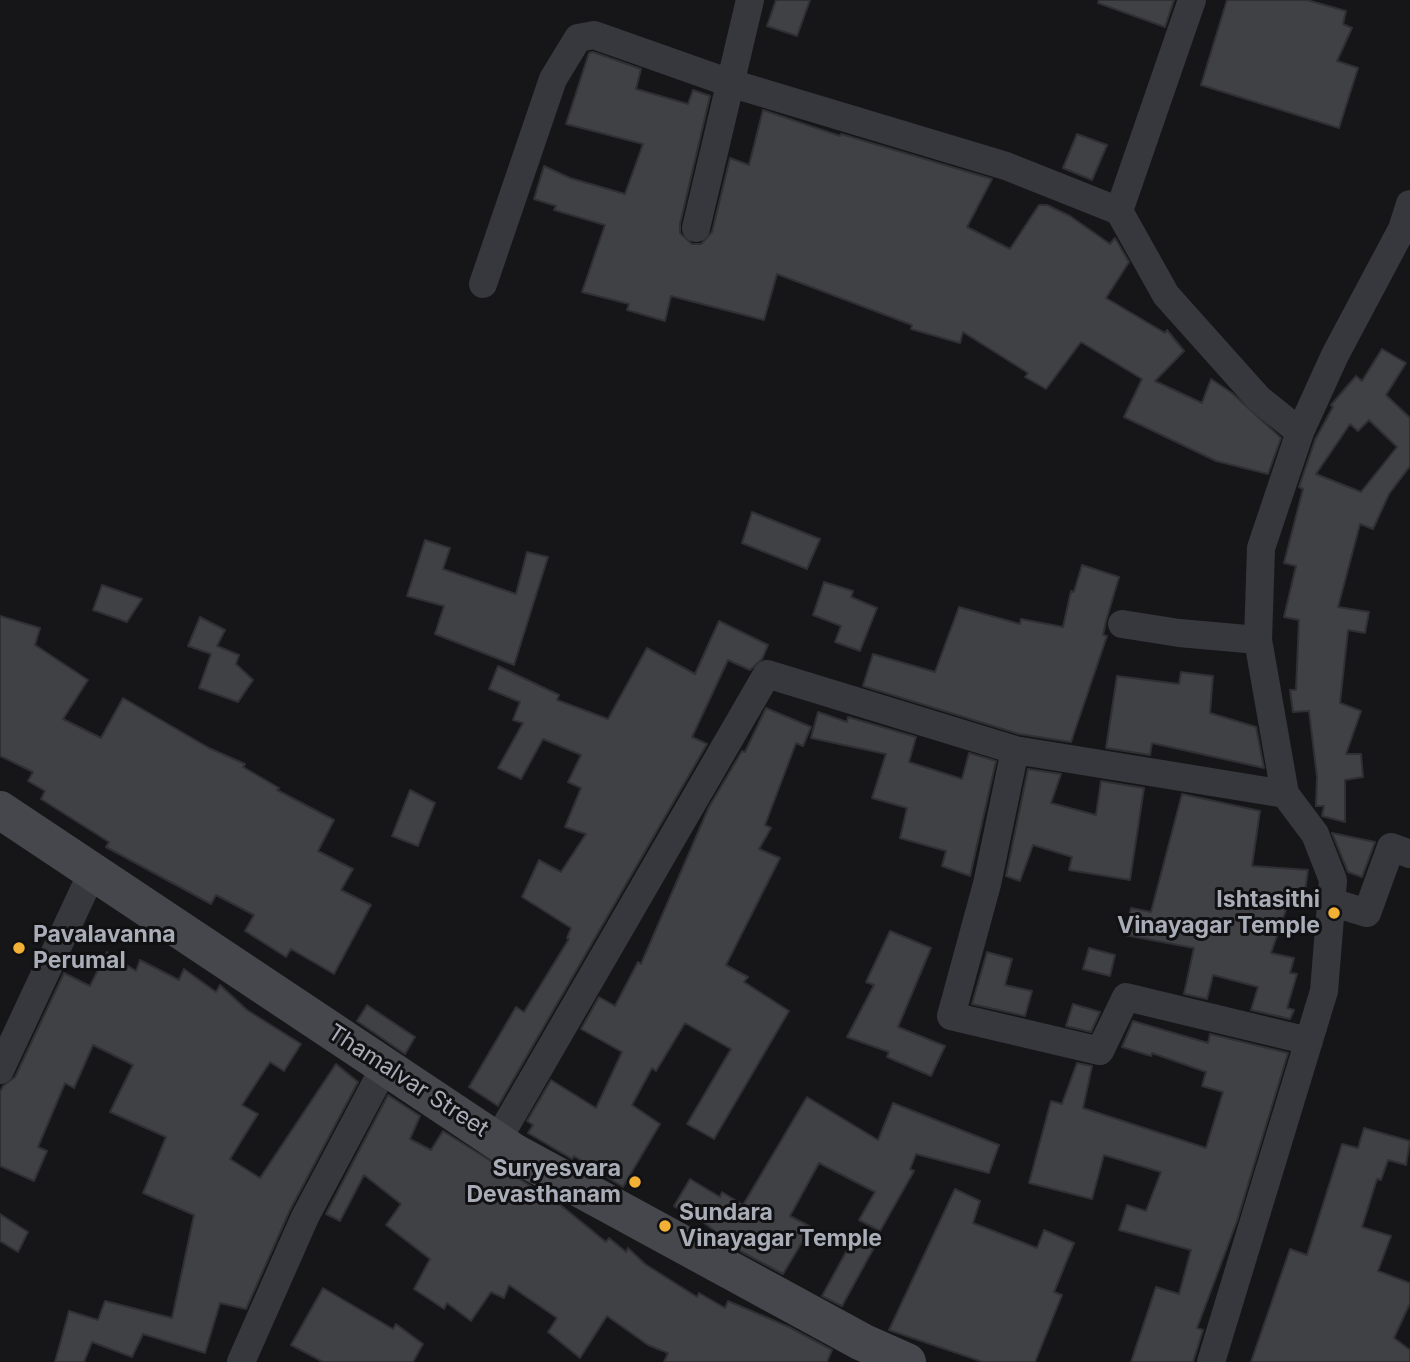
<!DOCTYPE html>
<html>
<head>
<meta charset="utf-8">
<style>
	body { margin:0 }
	canvas { display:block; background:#161618 }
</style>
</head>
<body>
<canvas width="1410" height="1362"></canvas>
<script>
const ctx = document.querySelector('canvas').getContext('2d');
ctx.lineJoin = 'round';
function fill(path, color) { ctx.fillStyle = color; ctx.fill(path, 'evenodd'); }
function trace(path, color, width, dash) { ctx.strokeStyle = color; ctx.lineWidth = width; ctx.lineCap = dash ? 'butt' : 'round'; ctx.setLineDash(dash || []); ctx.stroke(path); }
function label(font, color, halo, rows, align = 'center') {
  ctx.font = font + ' Inter,sans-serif'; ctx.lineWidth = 6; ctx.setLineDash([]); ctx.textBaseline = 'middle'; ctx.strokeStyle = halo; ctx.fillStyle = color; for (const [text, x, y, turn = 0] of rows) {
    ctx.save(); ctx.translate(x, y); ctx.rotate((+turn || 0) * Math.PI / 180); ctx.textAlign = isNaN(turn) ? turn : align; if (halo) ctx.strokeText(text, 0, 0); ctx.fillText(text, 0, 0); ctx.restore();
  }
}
const building = new Path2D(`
	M776 0H810L797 36 767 26Z
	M1099 0H1174L1165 27 1098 3Z
	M1227 0H1307L1346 11 1343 24 1352 28 1337 61 1358 68 1339 128 1201 85Z
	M593 52 641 69 636 89 688 104 693 90 710 96 680 224V233L692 244H701L712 232 730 158 749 165 763 110 840 136 841 134 992 179 967 227 1010 249 1039 205H1047L1070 216 1110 244 1115 238 1129 262 1106 298 1165 333 1167 330 1184 351 1155 381 1202 403 1211 379 1232 393 1281 438 1268 474 1216 461 1124 417 1142 379 1081 342 1046 389 1025 377 1028 373 963 332 960 343 911 329 912 325 777 274 764 320 671 296 665 321 627 310 629 304 582 292 605 225 554 210 556 206 534 199 544 166 570 178 625 194 643 144 566 124 589 53Z
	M1077 134 1107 145 1092 180 1063 168Z
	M1382 349 1406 363 1386 395 1410 418V466L1389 494 1373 529 1360 524 1338 607 1369 612 1365 633 1348 630 1340 703 1361 711 1346 754H1361L1363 777 1345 780V822L1322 816 1324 806H1316L1317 777 1309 711 1293 712 1290 690H1296L1299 620 1284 617 1296 566 1284 563 1303 489 1299 487 1315 440 1333 407 1331 405 1356 376 1362 381ZM1369 420 1397 447 1361 492 1316 474 1350 424 1358 431Z
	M752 512 820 539 807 569 742 543Z
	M425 540 450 548 443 569 516 594 527 552 548 557 514 665 435 634 444 606 407 596Z
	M1082 565 1119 577 1106 621 1103 635 1107 636 1071 742 1019 734 863 686 873 654 935 672 959 607 1020 624 1021 619 1063 627 1071 591 1074 592Z
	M824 582 853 591 851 597 877 608 860 651 835 642 841 626 813 615Z
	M102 585 142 599 127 622 93 610Z
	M0 616 40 628 35 645 88 680 63 719 101 738 123 698 209 748 245 764 243 767 279 788 277 790 334 820 318 851 353 869 341 890 371 905 334 974 291 949 286 957 245 931 254 915 216 895 211 904 106 847 109 842 41 799 45 791 28 781 33 772 0 756Z
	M200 617 225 630 217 646 239 655 236 664 253 680 238 702 199 688 211 654 188 646Z
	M719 621 768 645 762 659 750 670 728 660 692 737 707 744 498 1106 469 1087 516 1007 524 1012 569 939 567 938 571 928 522 897 539 860 561 872 586 834 565 827 581 788 568 782 581 755 543 739 521 779 498 768 523 723 513 720 520 702 489 689 498 666 559 695 557 700 608 719 647 648 695 674Z
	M1181 672 1213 676 1210 713 1256 727 1264 768 1152 743 1150 755 1106 748 1117 676 1179 684Z
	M766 708 811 727 803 746 796 743 765 825 771 828 759 849 780 858 726 965 748 977 744 982 789 1011 714 1139 687 1124 731 1049 685 1023 656 1071 652 1068 632 1105 660 1124 623 1187 574 1156 572 1159 528 1133 533 1125 527 1121 551 1080 596 1108 622 1052 581 1029 599 997 615 1006 638 962 641 964 709 807 742 751 745 752Z
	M818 712 847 722 848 717 916 737 909 762 962 779 969 753 996 761 970 876 942 866 946 851 900 838 907 808 872 798 886 754 811 738Z
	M1028 769 1061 774 1051 803 1096 815 1101 781 1144 788 1130 880 1069 870 1072 857 1033 845 1020 881 1006 876Z
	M410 790 435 803 418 846 392 836Z
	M1182 794 1260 811 1252 866 1308 870 1303 904 1289 901 1271 953 1294 958 1290 973 1297 974 1287 1008 1294 1010 1290 1019 1251 1010 1258 987 1213 975 1207 999 1184 994 1194 948 1125 935 1131 908 1151 912Z
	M1332 833 1375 842 1362 877 1348 872Z
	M890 931 931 948 898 1027 945 1046 931 1076 887 1057 889 1052 847 1037 874 985 866 982Z
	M1089 948 1115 955 1110 976 1083 969Z
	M107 952 136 971 140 960 179 980 184 969 216 992 220 985 247 1010 301 1044 284 1071 270 1062 242 1105 258 1114 230 1159 260 1178 336 1064 358 1082 290 1210 246 1309 220 1303 205 1353 143 1334 132 1357 92 1342 84 1362H55L69 1311 98 1320 105 1301 172 1318 194 1215 143 1193 166 1137 110 1112 133 1065 93 1045 74 1088 65 1083 38 1147 47 1151 34 1181 0 1166V1092L3 1086 15 1077 64 973 90 986Z
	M987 952 1012 959 1005 985 1032 991 1025 1016 972 1004Z
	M1073 1004 1100 1012 1091 1032 1066 1026Z
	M367 1005 415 1037 405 1054 357 1021Z
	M1133 1021 1208 1043 1210 1034 1288 1053 1237 1221 1197 1328 1203 1330 1193 1362H1131L1156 1287 1179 1294 1191 1250 1119 1230 1127 1205 1146 1211 1161 1172 1104 1155 1092 1199 1029 1183 1051 1101 1062 1104 1077 1063 1092 1066 1083 1108 1206 1148 1223 1092 1202 1086 1206 1072 1152 1053 1151 1056 1122 1047Z
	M388 1095 420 1116 410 1139 431 1150 443 1131 558 1203 606 1242 609 1238 626 1252 628 1248 645 1264 697 1297 699 1293 725 1308 728 1301 789 1327 832 1350 827 1362H664L668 1353 648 1345 607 1316 580 1358 548 1332 557 1318 509 1285 504 1298 491 1292 471 1321 447 1303 444 1309 414 1289 430 1259 386 1225 401 1204 364 1175 340 1221 326 1214Z
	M807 1097 878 1140 893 1103 999 1145 989 1173 916 1154 910 1169 914 1171 880 1231 859 1220 875 1192 819 1163 790 1216 811 1227 783 1274 742 1252 703 1222 674 1206 690 1179 720 1197 722 1192 743 1205Z
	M1364 1128 1410 1141 1406 1165 1388 1160 1381 1180 1377 1179 1362 1227 1391 1236 1378 1271 1410 1283V1303L1394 1338 1410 1350V1362H1251L1290 1249 1307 1255 1342 1144 1358 1148Z
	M955 1189 980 1201 973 1223 1037 1248 1044 1230 1074 1243 1054 1292 1062 1295 1035 1362H983L889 1330Z
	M0 1214 28 1232 18 1252 0 1241Z
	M857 1232 876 1244 842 1306 822 1296Z
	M323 1288 393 1329 396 1324 423 1344 413 1362H323L291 1345Z`);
fill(building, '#404145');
trace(building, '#303034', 2);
trace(new Path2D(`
	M1119 211 1166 295 1259 399 1300 432
	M696 228 750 0
	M483 284 553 79 578 38 594 35 730 83 1006 166 1119 211 1192 0
	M1122 624 1179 633 1258 640
	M1015 750 987 884 951 1016 1100 1051 1126 997 1309 1041
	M1331 902 1367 913 1391 847 1410 854
	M0 1070 92 873
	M498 1139 767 674 1015 750 1285 794
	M241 1362 305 1217 384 1068
	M1211 1362 1324 991 1333 880 1315 834 1285 794 1258 640 1261 548 1300 432 1335 355 1402 229 1410 204`), '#37383d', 28);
trace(new Path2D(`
	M0 810 515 1153 862 1342 907 1362`), '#45474d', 38);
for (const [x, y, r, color] of [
	[1334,913,7,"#f2b134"],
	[19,948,7,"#f2b134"],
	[635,1182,7,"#f2b134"],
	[665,1226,7,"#f2b134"]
]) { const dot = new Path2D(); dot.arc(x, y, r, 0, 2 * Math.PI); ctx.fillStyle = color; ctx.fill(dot); trace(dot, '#111113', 2.5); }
label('bold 23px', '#a8adb8', '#111113', [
	["Ishtasithi",1320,900],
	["Vinayagar Temple",1320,926],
	["Pavalavanna",33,935,"left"],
	["Perumal",33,961,"left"],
	["Suryesvara",621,1169],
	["Devasthanam",621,1195],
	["Sundara",679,1213,"left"],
	["Vinayagar Temple",679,1239,"left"]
], 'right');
label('23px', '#a8adb8', '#111113', [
	["Thamalvar Street",408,1081,33]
]);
</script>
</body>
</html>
